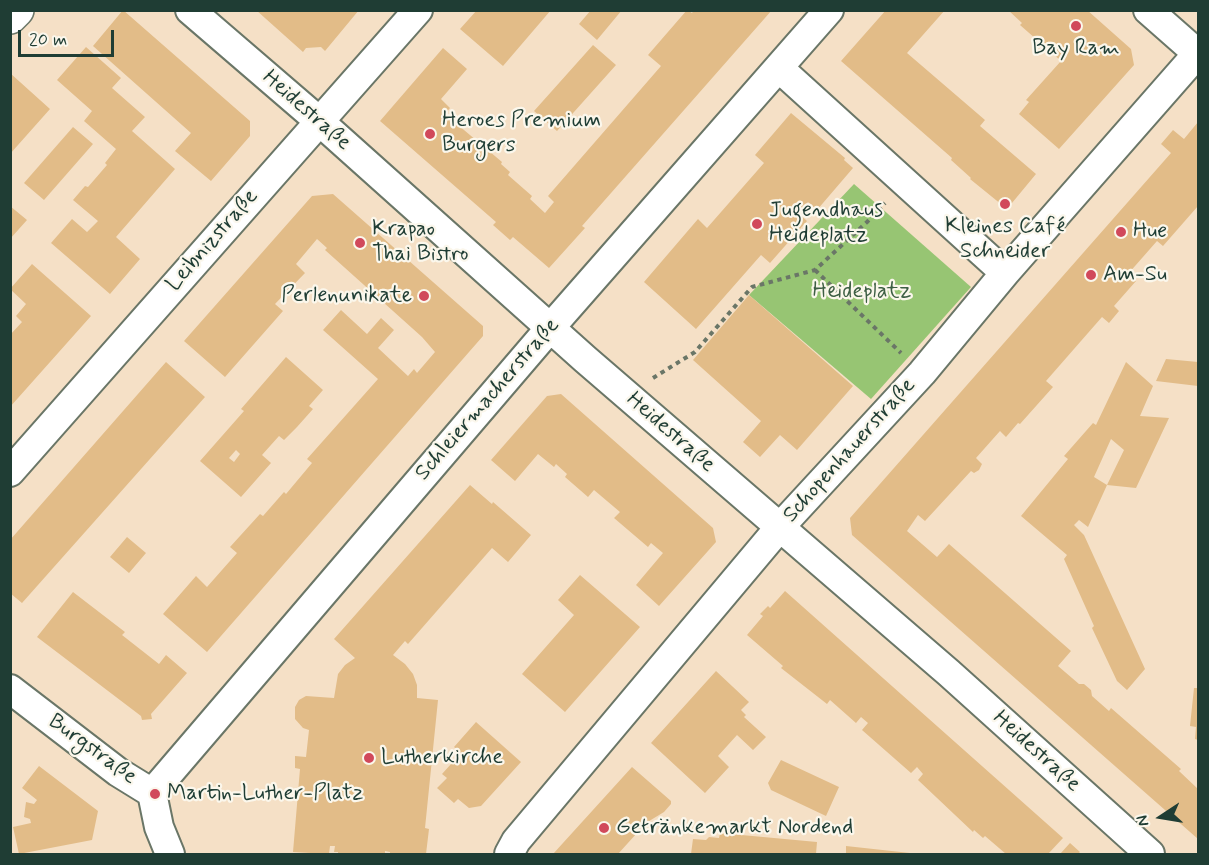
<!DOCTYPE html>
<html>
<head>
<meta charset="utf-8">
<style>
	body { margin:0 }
	#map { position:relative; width:1209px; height:865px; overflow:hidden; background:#f5e0c6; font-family:Mynerve,sans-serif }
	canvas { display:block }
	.frame { position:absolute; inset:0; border:12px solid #1f3d34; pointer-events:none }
	.north { position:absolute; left:1131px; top:787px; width:60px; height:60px; -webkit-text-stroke:4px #fbf7ec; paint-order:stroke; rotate:258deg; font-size:16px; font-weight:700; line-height:24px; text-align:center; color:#1f3d34 }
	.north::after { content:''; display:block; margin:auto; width:21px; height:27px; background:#1f3d34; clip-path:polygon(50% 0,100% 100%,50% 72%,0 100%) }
	.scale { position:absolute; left:18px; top:30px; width:96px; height:27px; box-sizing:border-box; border:3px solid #1f3d34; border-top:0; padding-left:8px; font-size:18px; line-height:21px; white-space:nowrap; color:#1f3d34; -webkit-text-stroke:4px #fbf7ec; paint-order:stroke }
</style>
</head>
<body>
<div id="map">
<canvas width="1209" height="865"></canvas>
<div class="frame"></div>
<div class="north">N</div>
<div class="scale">20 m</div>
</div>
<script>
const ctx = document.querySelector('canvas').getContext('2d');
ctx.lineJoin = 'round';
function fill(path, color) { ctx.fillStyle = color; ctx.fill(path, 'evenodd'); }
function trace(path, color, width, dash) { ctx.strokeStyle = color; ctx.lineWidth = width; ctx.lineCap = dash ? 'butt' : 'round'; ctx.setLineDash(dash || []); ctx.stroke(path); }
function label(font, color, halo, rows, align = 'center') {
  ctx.font = font + ' Mynerve,sans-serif'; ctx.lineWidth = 4.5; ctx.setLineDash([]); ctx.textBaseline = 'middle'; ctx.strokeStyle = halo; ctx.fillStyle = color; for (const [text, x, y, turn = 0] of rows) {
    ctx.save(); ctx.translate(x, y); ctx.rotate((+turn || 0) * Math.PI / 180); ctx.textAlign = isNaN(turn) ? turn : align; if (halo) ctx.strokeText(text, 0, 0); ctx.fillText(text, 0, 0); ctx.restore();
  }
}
fill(new Path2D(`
	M854 184 971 287 871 399 749 295Z`), '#97c573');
fill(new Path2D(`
	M123 10 250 121V136L211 181 175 151 191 133 93 46Z
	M256 10H359L325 51 321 47 306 48 303 52Z
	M477 10H551L503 66 460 29Z
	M591 10H622L597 40 579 24Z
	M687 10 692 13 694 10H772L582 226 585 228 549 268 513 237 510 240 493 225 496 222 380 121 443 48 467 69 441 99 450 108 445 114 502 162 501 164 510 172 508 175 532 196 530 199 545 213 554 202 548 196 661 66 648 55Z
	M886 10H945L907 53 985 120 980 126 1036 174 1007 209 970 179 971 178 951 160 952 158 841 61Z
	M1008 10H1087L1131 49 1134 65 1059 149 1019 114 1029 102 1026 100 1061 61 1020 25 1022 23Z
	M593 45 616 65 557 131 534 111Z
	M86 47 121 78 112 88 145 117 132 131 175 169 116 237 140 259 110 294 51 243 72 219 87 232 98 221 73 200 85 186 88 187 107 165 105 163 116 149 84 121 92 111 57 80Z
	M10 73 50 109 10 154Z
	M791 113 845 158 844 160 853 168 817 210 808 202 798 213 807 221 770 263 761 255 696 329 644 282 698 219 707 228 764 163 755 155Z
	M1198 122V206L1163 246 1157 241 1128 274 1136 281 1114 306 1119 311 1109 323 1102 317 1046 381 1053 387 1020 424 1018 423 1006 437 1000 431 976 458 982 464 979 470 974 473 971 471 925 521 918 515 907 531 937 557 949 544 1071 651 1058 666 1079 684H1084L1091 690 1092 696 1109 711 1111 708 1181 769 1179 771 1198 789V839L852 535 850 518 1171 153 1161 144 1173 130 1184 139Z
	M73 127 93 144 44 200 24 183Z
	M333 194 483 326V336L207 652 163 614 196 576 207 587 237 553 230 547 260 514 263 516 284 492 286 494 312 463 307 459 378 379 323 330 341 310 367 334 381 318 394 330 378 348 408 376 414 369 417 373 435 352 422 337 325 250 327 248 317 239 296 264 305 273 275 304 283 311 225 377 184 341 312 196Z
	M10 206 27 220 10 239Z
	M32 264 91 316 10 407V335L22 322 16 316 26 304 10 289Z
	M749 295 853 386 797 450 780 435 760 457 743 442 761 421 693 360Z
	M286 357 323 390 309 406 313 409 297 427 284 440 279 436 262 455 271 463 241 497 200 461 244 411 241 409ZM236 450 240 454 234 462 229 458Z
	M1166 359 1198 362V386L1156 381Z
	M166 362 205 397 22 603 10 593V540Z
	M1126 362 1153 386 1140 416 1169 418 1136 488 1107 485 1088 527 1079 520 1074 525 1084 535 1145 669 1127 690 1117 681 1092 628 1094 626 1064 559 1067 555 1021 516 1068 459 1064 456 1093 423 1096 425ZM1111 439 1124 450 1107 485 1094 477Z
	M561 394 713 528 716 542 659 606 636 585 663 553 651 543 648 547 614 518 620 512 594 490 588 497 565 477 567 474 556 464 554 467 538 454 515 481 491 460 547 396Z
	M470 485 492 504 493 502 531 535 508 562 492 548 408 644 405 641 393 655 405 664 413 674 417 685V698L438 700 425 828 429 829 426 854H390V852L385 851V854H338V852H334L335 846H330L329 854 293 852 300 769 295 768V756L306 757 309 730 303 728 295 719V707L299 700 306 696 334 698 338 674 345 665 355 658 334 639Z
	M127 537 146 553 129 573 110 557Z
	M580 575 640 627 565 712 522 674 574 615 558 600Z
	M785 591 1063 838 1048 854H1006L985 836 983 838 974 830 973 832 918 780 923 774 917 767 911 773 862 730 868 723 861 717 856 723 830 700 827 704 781 668 783 666 747 635 763 616 760 614 768 606 770 608Z
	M73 592 125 632 122 635 159 664 166 655 187 673 151 714 152 719 142 720 141 716 37 637Z
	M716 671 749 702 741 710 746 715 744 717 766 737 753 750 737 735 718 756 729 767 705 793 651 743Z
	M1194 688H1198V740L1195 739 1196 727 1190 726Z
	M476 722 521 762 481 806 469 808 458 799 454 803 437 788 447 778 442 774 461 753 454 747Z
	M781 760 839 787 826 816 771 790 768 783Z
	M39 766 98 811 92 840 19 854 13 827 31 823 30 819 24 817 26 802 34 804 37 800 22 788Z
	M632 767 671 801V804L664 812 636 829 628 822 627 824 637 833 618 854H553Z
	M720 833 817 842 816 854H691L693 839 706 840 709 837 719 838Z
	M1070 843 1080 852 1078 854H1060Z
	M846 846 910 853V854H846Z`), '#e2bc88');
const minor = new Path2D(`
	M190 10 319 121 585 359 949 673 1150 854
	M1148 10 1198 54
	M779 68 1005 273
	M10 472 418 10
	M10 689 118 772 152 793 159 827 170 854
	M152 793 550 328 829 10
	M509 854 516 841 779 528 922 373 1005 273 1198 53`);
const primary = new Path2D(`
	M10 17 17 10`);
trace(minor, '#6a7667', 32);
trace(primary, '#6a7667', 36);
trace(new Path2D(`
	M815 270 901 353
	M653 378 695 352 752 287 815 270 867 222 885 203`), '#6a7667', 4, [4.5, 4.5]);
trace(minor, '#fff', 28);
trace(primary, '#fff', 33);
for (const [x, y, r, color] of [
	[1076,26,6,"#d1495b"],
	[430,134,6,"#d1495b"],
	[1005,204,6,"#d1495b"],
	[757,224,6,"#d1495b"],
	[1121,232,6,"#d1495b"],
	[360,243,6,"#d1495b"],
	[1091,275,6,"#d1495b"],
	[424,296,6,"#d1495b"],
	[369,758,6,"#d1495b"],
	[155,794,6,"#d1495b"],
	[604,828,6,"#d1495b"]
]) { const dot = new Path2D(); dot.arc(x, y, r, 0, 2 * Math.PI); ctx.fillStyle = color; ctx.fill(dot); trace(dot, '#fbf7ec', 2); }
label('22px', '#1f3d34', '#fbf7ec', [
	["Bay Ram",1076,49,"center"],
	["Heroes Premium",442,121],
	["Burgers",442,146],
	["Jugendhaus",769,211],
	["Heideplatz",769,236],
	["Kleines Café",1005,227,"center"],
	["Schneider",1005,252,"center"],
	["Krapao",372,230],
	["Thai Bistro",372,255],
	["Hue",1133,232],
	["Am-Su",1103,275],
	["Perlenunikate",412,296,"right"],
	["Lutherkirche",381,758],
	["Martin-Luther-Platz",167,794],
	["Getränkemarkt Nordend",616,828]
], 'left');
label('22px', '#1f3d34', '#fbf7ec', [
	["Heidestraße",306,111,41],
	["Leibnizstraße",213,241,-49],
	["Schleiermacherstraße",488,400,-49],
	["Heidestraße",670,433,41],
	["Schopenhauerstraße",850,451,-48],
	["Burgstraße",92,750,36],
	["Heidestraße",1036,752,42]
]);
label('22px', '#3d5f44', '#fbf7ec', [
	["Heideplatz",862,292]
]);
</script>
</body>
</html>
